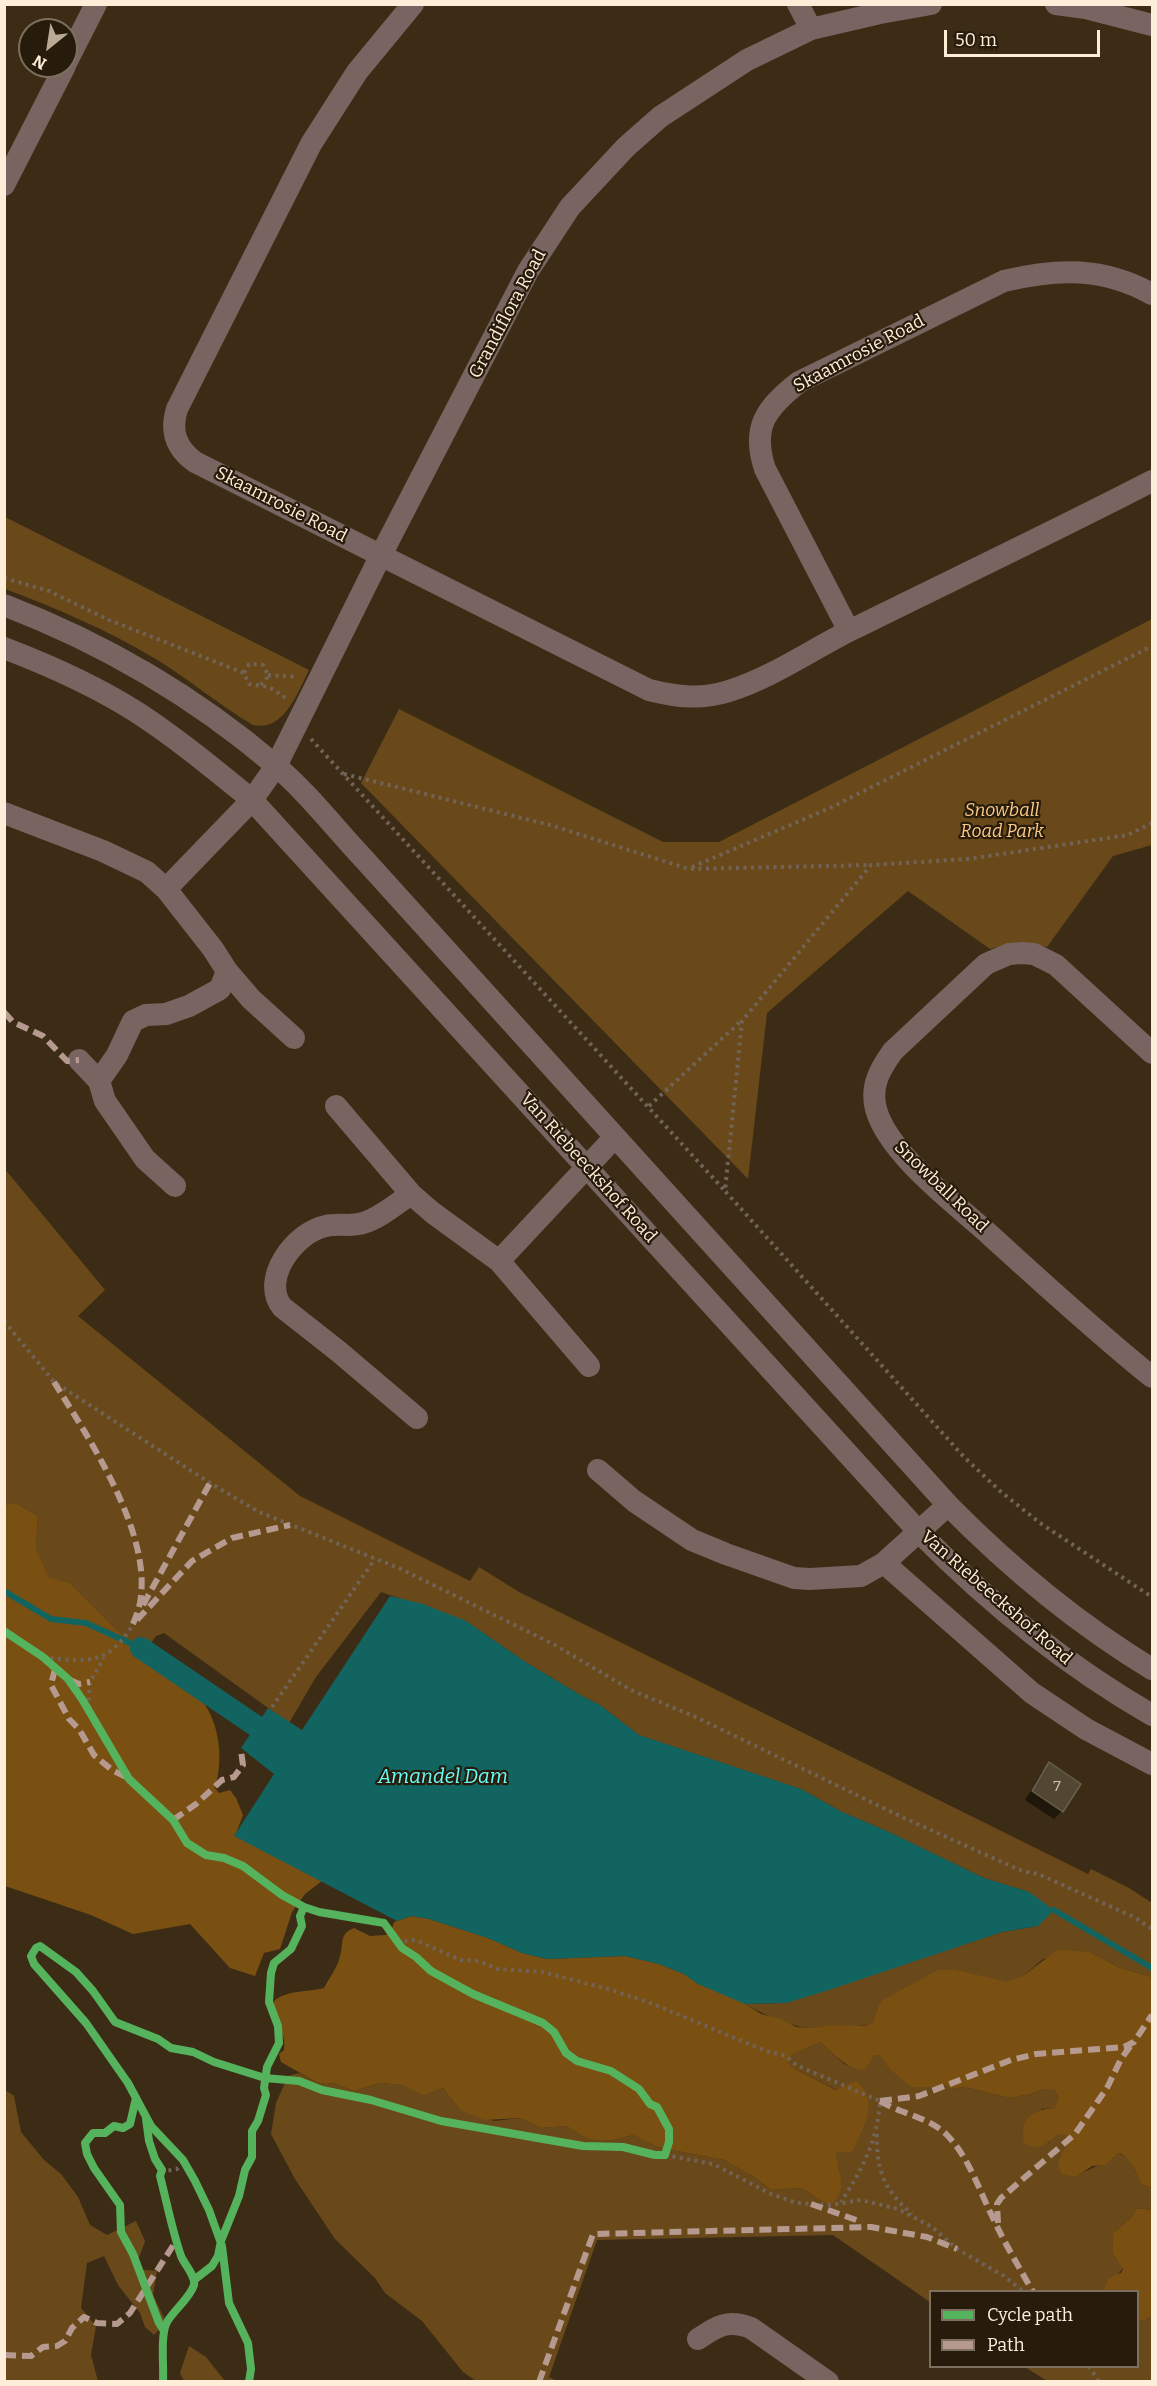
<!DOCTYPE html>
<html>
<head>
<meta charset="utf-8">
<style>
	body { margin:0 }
	#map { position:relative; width:1157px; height:2386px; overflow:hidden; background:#3c2c16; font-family:Bitter,serif }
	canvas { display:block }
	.frame { position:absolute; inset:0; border:6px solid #feedd8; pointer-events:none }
	.legend { position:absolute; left:929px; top:2290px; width:210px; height:78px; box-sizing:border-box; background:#271b0b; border:2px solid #7d6f5d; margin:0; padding:8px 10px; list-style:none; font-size:18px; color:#feedd8 }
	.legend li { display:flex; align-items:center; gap:12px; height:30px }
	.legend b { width:30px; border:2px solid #7d6f5d }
	.north { position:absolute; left:18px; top:18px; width:60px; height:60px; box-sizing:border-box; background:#271b0b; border:2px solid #7d6f5d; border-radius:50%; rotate:210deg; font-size:16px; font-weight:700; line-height:24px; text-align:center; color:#feedd8 }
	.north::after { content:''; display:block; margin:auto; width:21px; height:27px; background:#baa994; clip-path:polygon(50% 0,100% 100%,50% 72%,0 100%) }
	.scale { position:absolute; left:944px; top:30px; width:156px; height:27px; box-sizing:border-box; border:3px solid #feedd8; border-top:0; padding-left:8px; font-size:18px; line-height:21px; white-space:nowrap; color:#feedd8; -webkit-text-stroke:4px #271b0b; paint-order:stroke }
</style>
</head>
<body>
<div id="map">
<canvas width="1157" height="2386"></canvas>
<div class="frame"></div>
<ul class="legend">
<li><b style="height:8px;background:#56b35d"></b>Cycle path</li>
<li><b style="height:8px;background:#b69a8f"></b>Path</li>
</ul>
<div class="north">N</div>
<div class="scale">50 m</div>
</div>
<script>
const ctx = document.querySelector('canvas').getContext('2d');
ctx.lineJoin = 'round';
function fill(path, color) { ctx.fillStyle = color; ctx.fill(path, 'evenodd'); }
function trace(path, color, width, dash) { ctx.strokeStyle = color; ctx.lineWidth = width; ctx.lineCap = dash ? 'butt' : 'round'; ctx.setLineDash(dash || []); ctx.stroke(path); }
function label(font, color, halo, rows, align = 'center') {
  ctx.font = font + ' Bitter,serif'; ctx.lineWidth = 4.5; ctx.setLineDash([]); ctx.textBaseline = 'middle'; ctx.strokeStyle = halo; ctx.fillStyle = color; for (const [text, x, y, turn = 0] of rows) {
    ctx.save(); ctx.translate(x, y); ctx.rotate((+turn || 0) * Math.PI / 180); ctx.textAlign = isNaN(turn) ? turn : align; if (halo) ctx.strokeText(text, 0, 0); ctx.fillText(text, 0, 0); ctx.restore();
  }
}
fill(new Path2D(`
	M5 517 309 670C298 692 284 732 253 725 219 705 189 679 154 658 107 630 56 608 5 589Z
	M1152 619V845L1113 856 1047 947 1018 942 990 949 908 891 767 1013 748 1179 361 783 399 709 663 842H719Z
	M4 1168 105 1290 78 1316 300 1496 470 1581 479 1567 519 1592 1088 1874 1091 1869 1129 1888 1152 1903V1977L1120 1968 1090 1952 1043 1959 1023 1976 1007 1983 957 1970 878 2007 872 2023C860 2028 847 2026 834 2025 826 2025 819 2028 811 2028 793 2028 760 2013 745 2004L786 2003 1002 1932 1038 1926 1029 1892 984 1878 889 1832 842 1812 801 1789 639 1735 600 1705 582 1696 524 1661 466 1621 381 1592 316 1677 289 1723 164 1633 156 1636 147 1649 119 1632 70 1583 49 1579 36 1549 38 1516 16 1503 5 1505Z
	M820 2042 844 2064 865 2070 875 2055H879C893 2073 920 2089 944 2084L950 2089 965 2087 1009 2098 1031 2094 1044 2089H1053L1059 2096 1054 2108 1041 2109 1048 2143 1058 2133 1066 2136 1068 2144 1059 2158 1076 2177C1092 2166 1104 2166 1118 2153L1130 2159 1141 2184 1152 2188V2210L1137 2208 1130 2219 1113 2233V2254L1123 2268 1105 2291 930 2292V2302L833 2235 597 2240 549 2377 557 2381H476L463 2372 422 2321 385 2293 375 2278 335 2239 295 2179 271 2134 276 2103 288 2076 299 2073 316 2082 325 2084 334 2083 354 2091 380 2083 402 2085 423 2094 443 2088 460 2110 494 2121 520 2118 541 2128 567 2126C591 2145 604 2143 633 2135L657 2147 724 2160 754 2177 771 2190 802 2188 823 2202 840 2173 836 2156 838 2152H851L837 2090 793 2068 787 2062 792 2055Z
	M5 2090 14 2096 21 2132 44 2160 61 2174 78 2197 90 2225 107 2235 136 2221 145 2241 135 2269 157 2271 153 2295 166 2322 154 2335 145 2327 140 2313 118 2285 104 2256 87 2263 81 2308 96 2326 91 2355 98 2381H5Z
	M1152 2315V2381H1047L1025 2367 1138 2366V2321L1146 2320Z
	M189 2346 206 2357 225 2381H184L180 2373Z`), '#694919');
fill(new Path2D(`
	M16 1503 38 1516 36 1549 49 1578 70 1583 119 1632 153 1652V1660L158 1666C170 1675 185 1684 196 1694 220 1717 224 1759 215 1788L219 1793 230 1790 236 1798 243 1815 235 1836 322 1881 305 1894 292 1912 280 1949 264 1953 255 1976 230 1968 190 1924 133 1934 91 1915 5 1886 4 1505Z
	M411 1916 429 1919 488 1938 522 1953 547 1959 625 1956 659 1964 684 1974 698 1984 739 2000 761 2014 781 2019 796 2027 813 2028 830 2025 864 2026 872 2023 878 2007 883 2000 938 1970H957L1007 1982 1023 1976 1057 1950 1090 1952 1120 1968 1152 1977V2188L1141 2184C1135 2171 1132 2157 1118 2153L1105 2165 1092 2166 1076 2177 1062 2174C1055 2162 1060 2155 1068 2144L1066 2136 1058 2134C1047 2144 1039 2151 1024 2143 1020 2119 1031 2110 1054 2108L1059 2096 1053 2089H1044L1031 2094 1009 2098 965 2087 950 2089 944 2084 931 2087H911L890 2069 879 2055H875L865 2070C847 2070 833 2053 820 2042L792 2055 788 2062 793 2068 836 2090 856 2081C880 2101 864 2125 854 2148L851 2152H838L836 2156C840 2173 847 2193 831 2204L823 2202 802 2188 771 2190 754 2177 724 2160 657 2147 633 2135C604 2143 591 2145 567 2126L541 2128 520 2118 484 2120 460 2110 443 2088 423 2095 402 2085 380 2083 354 2091 334 2083 325 2084 316 2082 281 2062 279 2054 284 2050C287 2033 272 2018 274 2001 286 1990 309 1992 324 1988 329 1978 338 1967 340 1956 344 1942 339 1934 354 1928L370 1936 386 1935 392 1928 394 1922Z
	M1137 2208 1152 2210V2315L1146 2320 1138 2321V2292L1104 2290 1109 2278 1121 2273 1123 2269 1113 2254V2233L1130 2219Z`), '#795012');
fill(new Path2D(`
	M390 1596 423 1604 466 1621 524 1661 582 1696 600 1705 639 1735 801 1789 842 1812 889 1832 984 1878 1029 1892 1054 1910 1038 1926 1002 1932 826 1991 786 2003 745 2004 698 1984 684 1974 659 1964 625 1956 547 1959 522 1953 488 1938 429 1919 411 1916 397 1921 234 1836 274 1774 241 1748 268 1708 302 1730Z`), '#126461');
fill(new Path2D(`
	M1050 1764 1062 1811 1054 1819 1025 1800 1041 1773Z`), '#0007');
trace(new Path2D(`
	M4 1591 51 1619 86 1623 141 1648
	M1054 1910 1152 1968`), '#126461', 6);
trace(new Path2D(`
	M141 1648 256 1726`), '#126461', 22);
const building = new Path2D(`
	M1049 1762 1081 1784 1063 1812 1032 1791Z`);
fill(building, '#514732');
trace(building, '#685f4c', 1.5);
trace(new Path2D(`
	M4 578 49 591 109 620 244 673 249 684 269 687 286 698
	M244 673 249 664 263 665 268 675 266 680 259 686
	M268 675 297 677
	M311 739 725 1191
	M344 774 550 825 689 869 871 865
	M1152 823 1128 835 968 859 871 865 742 1021 725 1191 964 1457 1000 1491 1040 1523 1152 1597
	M692 867 830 808 1152 646
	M649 1106 741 1021
	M4 1321 54 1382 210 1483 259 1512 401 1569 555 1645 631 1690 698 1718 904 1818 1022 1871 1038 1874 1134 1917 1152 1929
	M43 1657C86 1662 107 1666 132 1626
	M272 1707 375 1559
	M88 1708 90 1682 104 1658
	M397 1942 415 1940 461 1960 479 1961 497 1969 543 1972 608 1989 648 2002 766 2051 786 2056 796 2065 880 2101C878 2139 862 2170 841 2202
	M877 2134C876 2170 884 2190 912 2214
	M665 2155 713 2164 771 2194 797 2203 830 2205 861 2200 898 2209 932 2227 957 2249 1004 2276 1024 2292
	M161 2172 177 2169 184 2162
	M1089 2366 1099 2382`), '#726358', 4, [3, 4.5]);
trace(new Path2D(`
	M413 4 357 72 311 144 177 409C170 431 176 448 195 462L649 690C677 697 701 700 729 691 773 677 811 650 851 630 952 580 1053 532 1152 481
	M798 4 811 29
	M1056 4 1086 8 1152 25
	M66 63 96 4
	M4 185 65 66
	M4 605C103 643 194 696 275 765 307 792 334 827 363 858L948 1505C1011 1569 1076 1623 1152 1669
	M849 631 765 469C751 427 766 408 799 382L1004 281C1058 268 1103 267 1152 294
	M4 648C51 666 96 686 138 713 178 739 215 770 252 800L919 1532C988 1602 1067 1666 1152 1715
	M4 813 103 851 147 872 166 889 252 800 276 766 381 555 528 271 570 207 626 147 660 117 747 60 811 29 880 13 931 4
	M166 889 213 949 227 971 251 999 294 1038
	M1152 1053 1056 965 1034 954 1021 953 1009 954 986 964 893 1051C880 1069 870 1086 876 1109 888 1154 957 1205 991 1236 1044 1284 1096 1332 1152 1377
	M79 1060 99 1081 105 1101 145 1159 175 1186
	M99 1081 117 1055 133 1021 146 1015 166 1014 189 1006 220 989 227 971
	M336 1106 411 1194 433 1213 499 1261 589 1366
	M411 1194C396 1204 380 1218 363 1223 351 1227 338 1223 326 1226 295 1232 260 1279 282 1307L338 1351 417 1418
	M499 1261 614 1138
	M598 1470 634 1501 692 1540 726 1554 794 1578 810 1579 861 1576 884 1563 948 1505
	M884 1563 1032 1693 1086 1729 1152 1764
	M698 2339C717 2326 728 2319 751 2328L828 2382`), '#786561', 22);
trace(new Path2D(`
	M4 1012 13 1022 43 1036 67 1061 79 1060
	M54 1382C88 1437 149 1528 141 1596 140 1607 136 1617 132 1626
	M143 1605 210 1483
	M137 1620 192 1561 232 1538 290 1525
	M55 1669 51 1685 69 1719 79 1729 94 1755 112 1770 126 1777
	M70 1680 79 1684 90 1682
	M173 1820 196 1804 222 1780 234 1777 243 1765 241 1751
	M880 2101 919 2096 1011 2060 1036 2054 1124 2047 1134 2042 1152 2015
	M880 2101C901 2114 928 2117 946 2134 969 2157 979 2190 993 2218 1005 2244 1019 2267 1033 2292
	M811 2204 862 2222
	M998 2223 997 2204 1001 2198 1075 2134 1107 2088 1121 2059 1132 2044
	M4 2355 31 2356 43 2347 57 2346 65 2341 72 2328 84 2317 97 2323 117 2324 130 2313 176 2241
	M539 2382 593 2234 871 2227 927 2237 957 2249`), '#b69a8f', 6, [12, 6]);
trace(new Path2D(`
	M4 1631 43 1657 68 1679 82 1699 129 1779 173 1820 187 1843 206 1855 224 1858 243 1866 282 1895 304 1907 319 1912 384 1923 402 1948 416 1957 431 1971 473 1994 543 2023 554 2032 566 2053 577 2061 611 2071 639 2089 650 2104 657 2107 669 2129V2142L665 2155H655L623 2147 583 2146 441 2121 371 2100 322 2090 299 2081 265 2078 214 2062 193 2052 171 2048 158 2039 115 2022 93 1991 76 1972 40 1946 36 1948 31 1956 34 1964 86 2023 128 2083 151 2126 183 2160 195 2181 209 2210 222 2246 229 2303 248 2343 251 2369 249 2382
	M136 2098 130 2124 123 2128 114 2126 105 2133H93L85 2143 87 2154 94 2168 120 2205 121 2232 133 2254 159 2323 164 2331
	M146 2119 149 2141 155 2159 162 2170 160 2176C167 2203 172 2230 181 2256 184 2264 196 2276 194 2285 190 2298 174 2310 167 2322 160 2335 164 2366 163 2382
	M194 2280 212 2266 218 2256 221 2241 239 2196 245 2170 252 2157V2131L258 2121 266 2095 264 2088 267 2067 279 2043 278 2026 269 2002 271 1973 274 1963 291 1949 302 1926 300 1916 304 1907`), '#56b35d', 8);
label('15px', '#d3c4ae', null, [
	["7",1057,1787]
]);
label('18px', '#feedd8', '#271b0b', [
	["Grandiflora Road",508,314,-62],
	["Skaamrosie Road",859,354,-28],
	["Skaamrosie Road",281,505,27],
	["Van Riebeeckshof Road",588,1168,48],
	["Snowball Road",941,1187,44],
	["Van Riebeeckshof Road",996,1598,41]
]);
label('italic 18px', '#fdca87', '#271b0b', [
	["Snowball",1002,811],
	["Road Park",1002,832]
]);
label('italic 20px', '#68fefa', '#271b0b', [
	["Amandel Dam",443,1777]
]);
</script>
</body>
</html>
